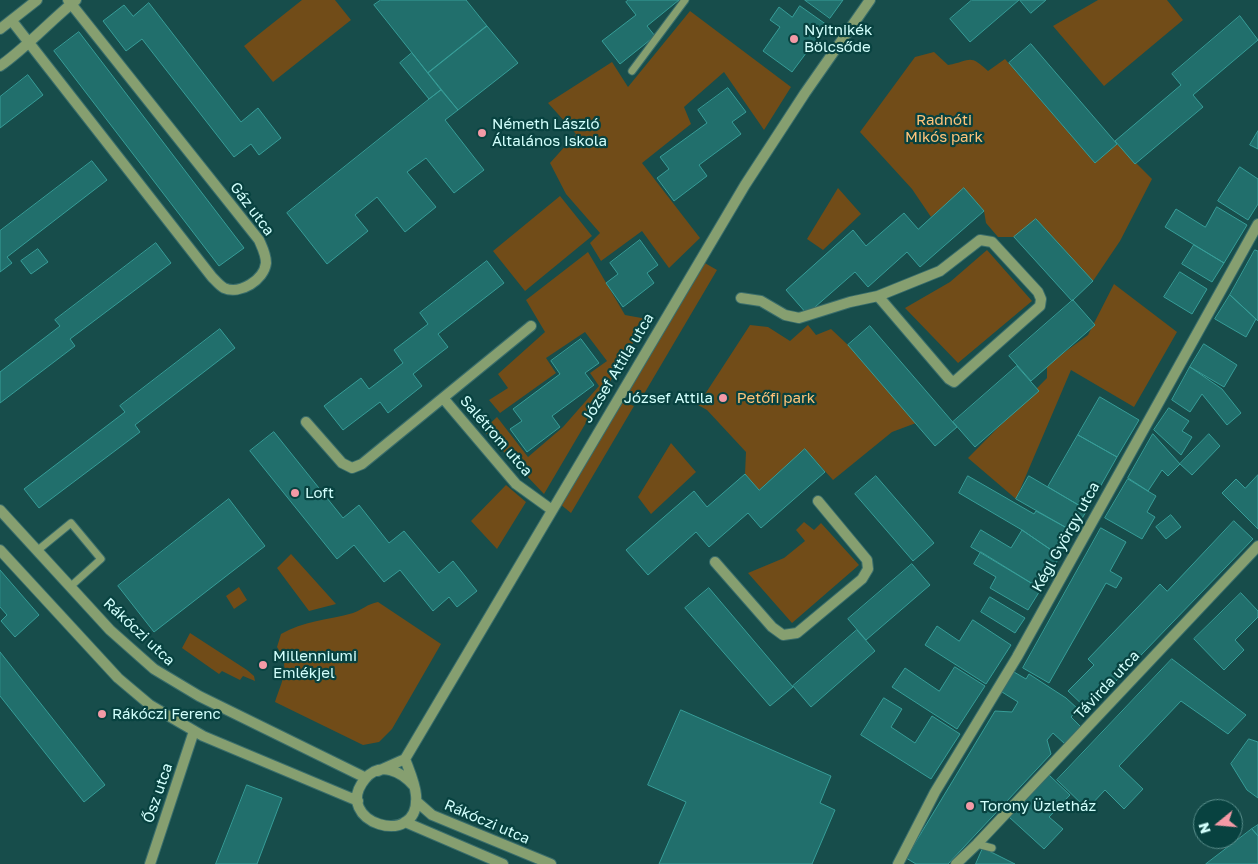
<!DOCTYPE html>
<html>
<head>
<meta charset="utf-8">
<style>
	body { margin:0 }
	#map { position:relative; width:1258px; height:864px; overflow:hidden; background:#174d4b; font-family:"Golos Text",sans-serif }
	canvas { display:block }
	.north { position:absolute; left:1193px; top:799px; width:50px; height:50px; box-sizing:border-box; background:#084240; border:1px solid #598e8b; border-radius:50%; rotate:253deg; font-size:14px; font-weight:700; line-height:20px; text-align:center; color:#d2fffc }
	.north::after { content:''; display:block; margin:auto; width:18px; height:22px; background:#f49aa6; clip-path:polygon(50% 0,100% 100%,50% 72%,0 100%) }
</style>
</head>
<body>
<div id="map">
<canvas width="1258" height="864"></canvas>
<div class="north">N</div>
</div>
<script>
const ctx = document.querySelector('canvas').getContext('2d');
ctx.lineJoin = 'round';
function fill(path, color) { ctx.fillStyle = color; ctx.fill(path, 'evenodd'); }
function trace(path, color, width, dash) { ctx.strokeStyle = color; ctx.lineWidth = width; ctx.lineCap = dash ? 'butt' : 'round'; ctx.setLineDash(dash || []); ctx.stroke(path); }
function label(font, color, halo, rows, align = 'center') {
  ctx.font = font + ' "Golos Text",sans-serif'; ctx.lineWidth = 4.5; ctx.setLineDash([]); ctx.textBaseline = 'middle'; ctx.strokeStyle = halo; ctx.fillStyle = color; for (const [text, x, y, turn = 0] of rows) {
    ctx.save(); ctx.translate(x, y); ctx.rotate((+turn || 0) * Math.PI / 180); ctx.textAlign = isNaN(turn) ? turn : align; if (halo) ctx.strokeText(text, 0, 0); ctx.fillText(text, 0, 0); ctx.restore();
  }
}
fill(new Path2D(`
	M302 0H335L351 20 273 82 244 46Z
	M1098 0H1167L1183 20 1104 86 1053 26Z
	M690 11 791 87 764 130 724 72 684 107 691 124 642 163 700 238 669 268 642 231 601 261 590 243 600 233 566 194 550 163 576 134 548 103 612 62 628 87Z
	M934 52 948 65C971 61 969 53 988 71L1005 59 1095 163 1117 144 1152 179 1120 241 1093 281 1036 219 1014 237H998L986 223 984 211 964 189 931 217 912 189 860 132 915 57Z
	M838 188 861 214 823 250 807 239Z
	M560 196 592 236 525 291 493 251Z
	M987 250 1032 301 958 363 905 308 950 282Z
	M588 252 625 315 647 319 544 494 483 430 497 417 528 457 563 427 599 386 590 373 607 361 585 332 546 358 556 373 500 413 489 400 508 388 498 374 545 332 526 300Z
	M703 262 717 270 641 399 627 391Z
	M1114 284 1177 332 1134 407 1071 370 1016 499 968 458 1047 378V365L1088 335Z
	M750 325 768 327 790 341 808 325 816 335 831 329 848 345 916 423 892 432 833 480 805 449 759 490 745 474 746 452 707 410 698 405Z
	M621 401 634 406 571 513 560 504Z
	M671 443 696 472 651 514 638 497Z
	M506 485 526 502 497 549 471 521Z
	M804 522 814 530 821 523 859 565 792 623 748 573 784 558 805 541 796 530Z
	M291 554 336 604 309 611 277 568Z
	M239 587 247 600 234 609 226 596Z
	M378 602 441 644 392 729 379 742 363 745 275 702C282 680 291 668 277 647L281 634C303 621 328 620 353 613 362 610 367 604 378 602Z
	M190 633 247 670 254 676 255 681 243 676 240 680 222 671 219 674 182 648Z`), '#714c18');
const building = new Path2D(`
	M381 0H466L487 26 428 73 374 5Z
	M629 0H679L647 26 655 36 620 64 602 41 636 15 626 2Z
	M805 0H843L830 18Z
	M972 0H1019L970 42 950 19Z
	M1020 0H1046L1031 13Z
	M149 3 241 122 258 108 281 138 259 155 251 144 234 157 142 39 126 51 103 21 124 5 133 16Z
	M800 6 827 25 792 72 763 51 780 27 770 20 779 7 792 17Z
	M1240 16 1258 40 1193 95 1203 107 1135 164 1115 141 1181 85 1172 74Z
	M487 26 518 63 458 110 428 73Z
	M79 32 244 248 219 266 54 51Z
	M1031 44 1117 144 1095 163 1009 63Z
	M412 53 441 90 429 99 400 63Z
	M28 75 43 95 0 128V97Z
	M728 88 746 112 732 122 741 134 699 165 707 176 674 201 657 178 669 169 660 157 707 123 698 110Z
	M441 90 458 110 445 120 484 170 454 193 426 158 407 172 436 207 405 232 377 197 355 215 368 231 327 264 287 213Z
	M1258 131V149L1250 145Z
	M92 161 107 180 7 257 12 263 0 272V231Z
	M1240 167 1258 179V204L1248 220 1218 201Z
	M964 188 984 211 920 267 907 252 868 287 855 272 807 314 786 290 853 230 866 246 904 213 918 229Z
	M1217 207 1247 225 1224 263 1165 227 1176 209 1205 227Z
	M1036 219 1093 281 1072 301 1014 237Z
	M640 240 658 265 647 273 654 283 623 307 606 283 618 274 610 263Z
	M156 243 171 263 70 339 75 346 0 403V372L60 326 55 320Z
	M1194 245 1224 263 1212 282 1182 264Z
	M38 249 48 262 31 274 21 261Z
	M1255 250 1258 251V321L1230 295Z
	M487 261 504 283 438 334 448 347 413 374 422 386 388 413 380 402 343 430 324 406 361 378 369 389 403 363 394 350 428 324 420 313Z
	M1180 272 1207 289 1192 314 1164 297Z
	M1230 295 1256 319 1246 337 1215 319Z
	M1073 300 1095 325 1031 381 1009 356Z
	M870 326 957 427 935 446 848 345Z
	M220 329 235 348 135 425 140 432 39 508 24 489 125 412 120 406Z
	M581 339 599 363 585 373 594 385 552 416 560 427 527 452 510 429 522 421 513 409 560 374 551 361Z
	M1204 344 1237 365 1224 387 1190 367Z
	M1017 366 1039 391 975 447 953 422Z
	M1190 367 1222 389 1241 413 1227 425 1202 394 1190 412 1172 400Z
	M1100 397 1139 420 1117 457 1078 435Z
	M1169 408 1189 421 1182 431 1192 437 1181 455 1154 430Z
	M274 432 343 518 359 505 389 543 404 531 439 573 453 561 477 591 457 607 449 597 433 611 400 570 384 582 354 545 337 559 250 451Z
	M1153 434 1180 464 1168 476 1162 470 1148 491 1128 478Z
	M1209 434 1220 446 1192 475 1180 464Z
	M1078 435 1117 457 1087 510 1048 487Z
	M805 449 825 472 761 528 748 513 709 547 696 532 648 575 626 550 694 491 707 507 745 474 759 490Z
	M1258 475V529L1222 493 1236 479 1245 488Z
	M876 476 934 543 913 561 855 494Z
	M968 476 1034 514 1036 511 1074 532 1060 556 1022 530 959 493Z
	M1029 476 1087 510 1074 532 1016 499Z
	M1128 479 1156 496 1147 512 1155 517 1142 539 1105 518Z
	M229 499 265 546 154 632 118 586Z
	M1171 515 1181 527 1166 539 1156 527Z
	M1234 521 1253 539 1088 710 1068 691 1094 665 1088 659 1160 584 1167 591Z
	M1101 528 1126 542 1110 571 1122 578 1116 588 1106 583 1049 683 1023 668Z
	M981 530 1011 548 1022 530 1060 556 1041 589 971 547Z
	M981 552 1041 589 1028 610 990 588 996 577 974 564Z
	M912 564 930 585 866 640 848 619Z
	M0 570 39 615 15 637 1 621 7 615 0 607Z
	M709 588 793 687 770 706 685 608Z
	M1241 593 1258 611V617L1235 640 1244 650 1224 670 1194 639Z
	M990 597 1025 618 1015 633 981 612Z
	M973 620 1011 645 986 684 925 645 937 626 959 641Z
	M857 630 875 651 811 707 793 686Z
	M0 652 105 785 84 802 0 696Z
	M1172 659 1246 715 1228 734 1181 701 1119 766 1143 789 1124 809 1105 790 1087 809 1057 780Z
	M955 667 985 686 957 729 892 687 905 668 939 691Z
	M1014 672 1026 679 1029 674 1066 698 1078 709 1071 717 1081 727 1065 744 1053 733 1047 740 1051 754 948 864H916L906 858 995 711 1012 712 1018 702 1002 692Z
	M884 698 902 709 891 727 915 743 932 716 960 734 931 779 861 735Z
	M681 710 831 776 820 803 835 810 812 864H659L686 802 648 785Z
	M1249 739 1258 742V798L1247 790 1231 764Z
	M1049 775 1070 795 1049 817 1063 829 1044 849 1009 817Z
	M247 785 282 798 257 864H216Z
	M1258 825V836L1252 829Z
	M1252 829 1258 836V864H1206Z
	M983 848 1015 864H976Z`);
fill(building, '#216f6c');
trace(building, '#379d98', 1);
const service = new Path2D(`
	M632 71 685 0
	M38 550 71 523 101 559 71 586
	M977 844 992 848`);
const minor = new Path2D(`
	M12 21 212 277C215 280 220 286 224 288 240 295 264 280 266 263 266 254 262 247 259 240L68 0
	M0 29 37 0
	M0 66C27 47 50 21 76 0
	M741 298 761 301 785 315 799 318 850 302 878 296 940 271 980 240 992 242 1038 292 1041 299 1040 306 954 382 949 379 878 296
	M443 398 516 484 552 510
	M306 422 342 463 352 468 362 464 531 326
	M0 510 110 630 154 669 199 696 366 778
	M0 550 118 678 150 705 203 736 358 801
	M715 562 772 627 783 635 797 633 862 579 868 569 867 560 818 501
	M405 759C409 770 415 783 416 795 421 851 330 822 365 779 380 761 401 771 414 786
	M378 771 405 759 745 185 805 93 870 0
	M416 801 432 815 551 864
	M405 822 503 864
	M150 864 194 731
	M898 864 935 792 1017 657 1258 224
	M956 864 977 844 1258 546`);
trace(service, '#396d6b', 9);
trace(minor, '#396d6b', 12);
trace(service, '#869f70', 7);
trace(minor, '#869f70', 10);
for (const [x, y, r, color] of [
	[794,39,5,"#f49aa6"],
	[482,133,5,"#f49aa6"],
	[723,398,5,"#f49aa6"],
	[295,493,5,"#f49aa6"],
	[263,665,5,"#f49aa6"],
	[102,714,5,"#f49aa6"],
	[970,806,5,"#f49aa6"]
]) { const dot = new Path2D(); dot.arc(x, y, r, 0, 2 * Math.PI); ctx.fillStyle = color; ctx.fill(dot); trace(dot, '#084240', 2); }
label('15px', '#d2fffc', '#084240', [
	["Nyitnikék",804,30],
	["Bölcsőde",804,47],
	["Németh László",492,124],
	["Általános Iskola",492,141],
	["József Attila",713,398,"right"],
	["Loft",305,493],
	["Millenniumi",273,656],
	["Emlékjel",273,673],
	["Rákóczi Ferenc",112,714],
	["Torony Üzletház",980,806]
], 'left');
label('15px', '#fec37a', '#084240', [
	["Radnóti",944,120],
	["Mikós park",944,137],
	["Petőfi park",776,398]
]);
label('15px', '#d2fffc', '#084240', [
	["Gáz utca",252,209,53],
	["József Attila utca",618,368,-59],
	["Salétrom utca",496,436,49],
	["Kégl György utca",1066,537,-61],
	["Rákóczi utca",139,632,43],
	["Távirda utca",1107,685,-47],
	["Ősz utca",158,793,-71],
	["Rákóczi utca",487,822,23]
]);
</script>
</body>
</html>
